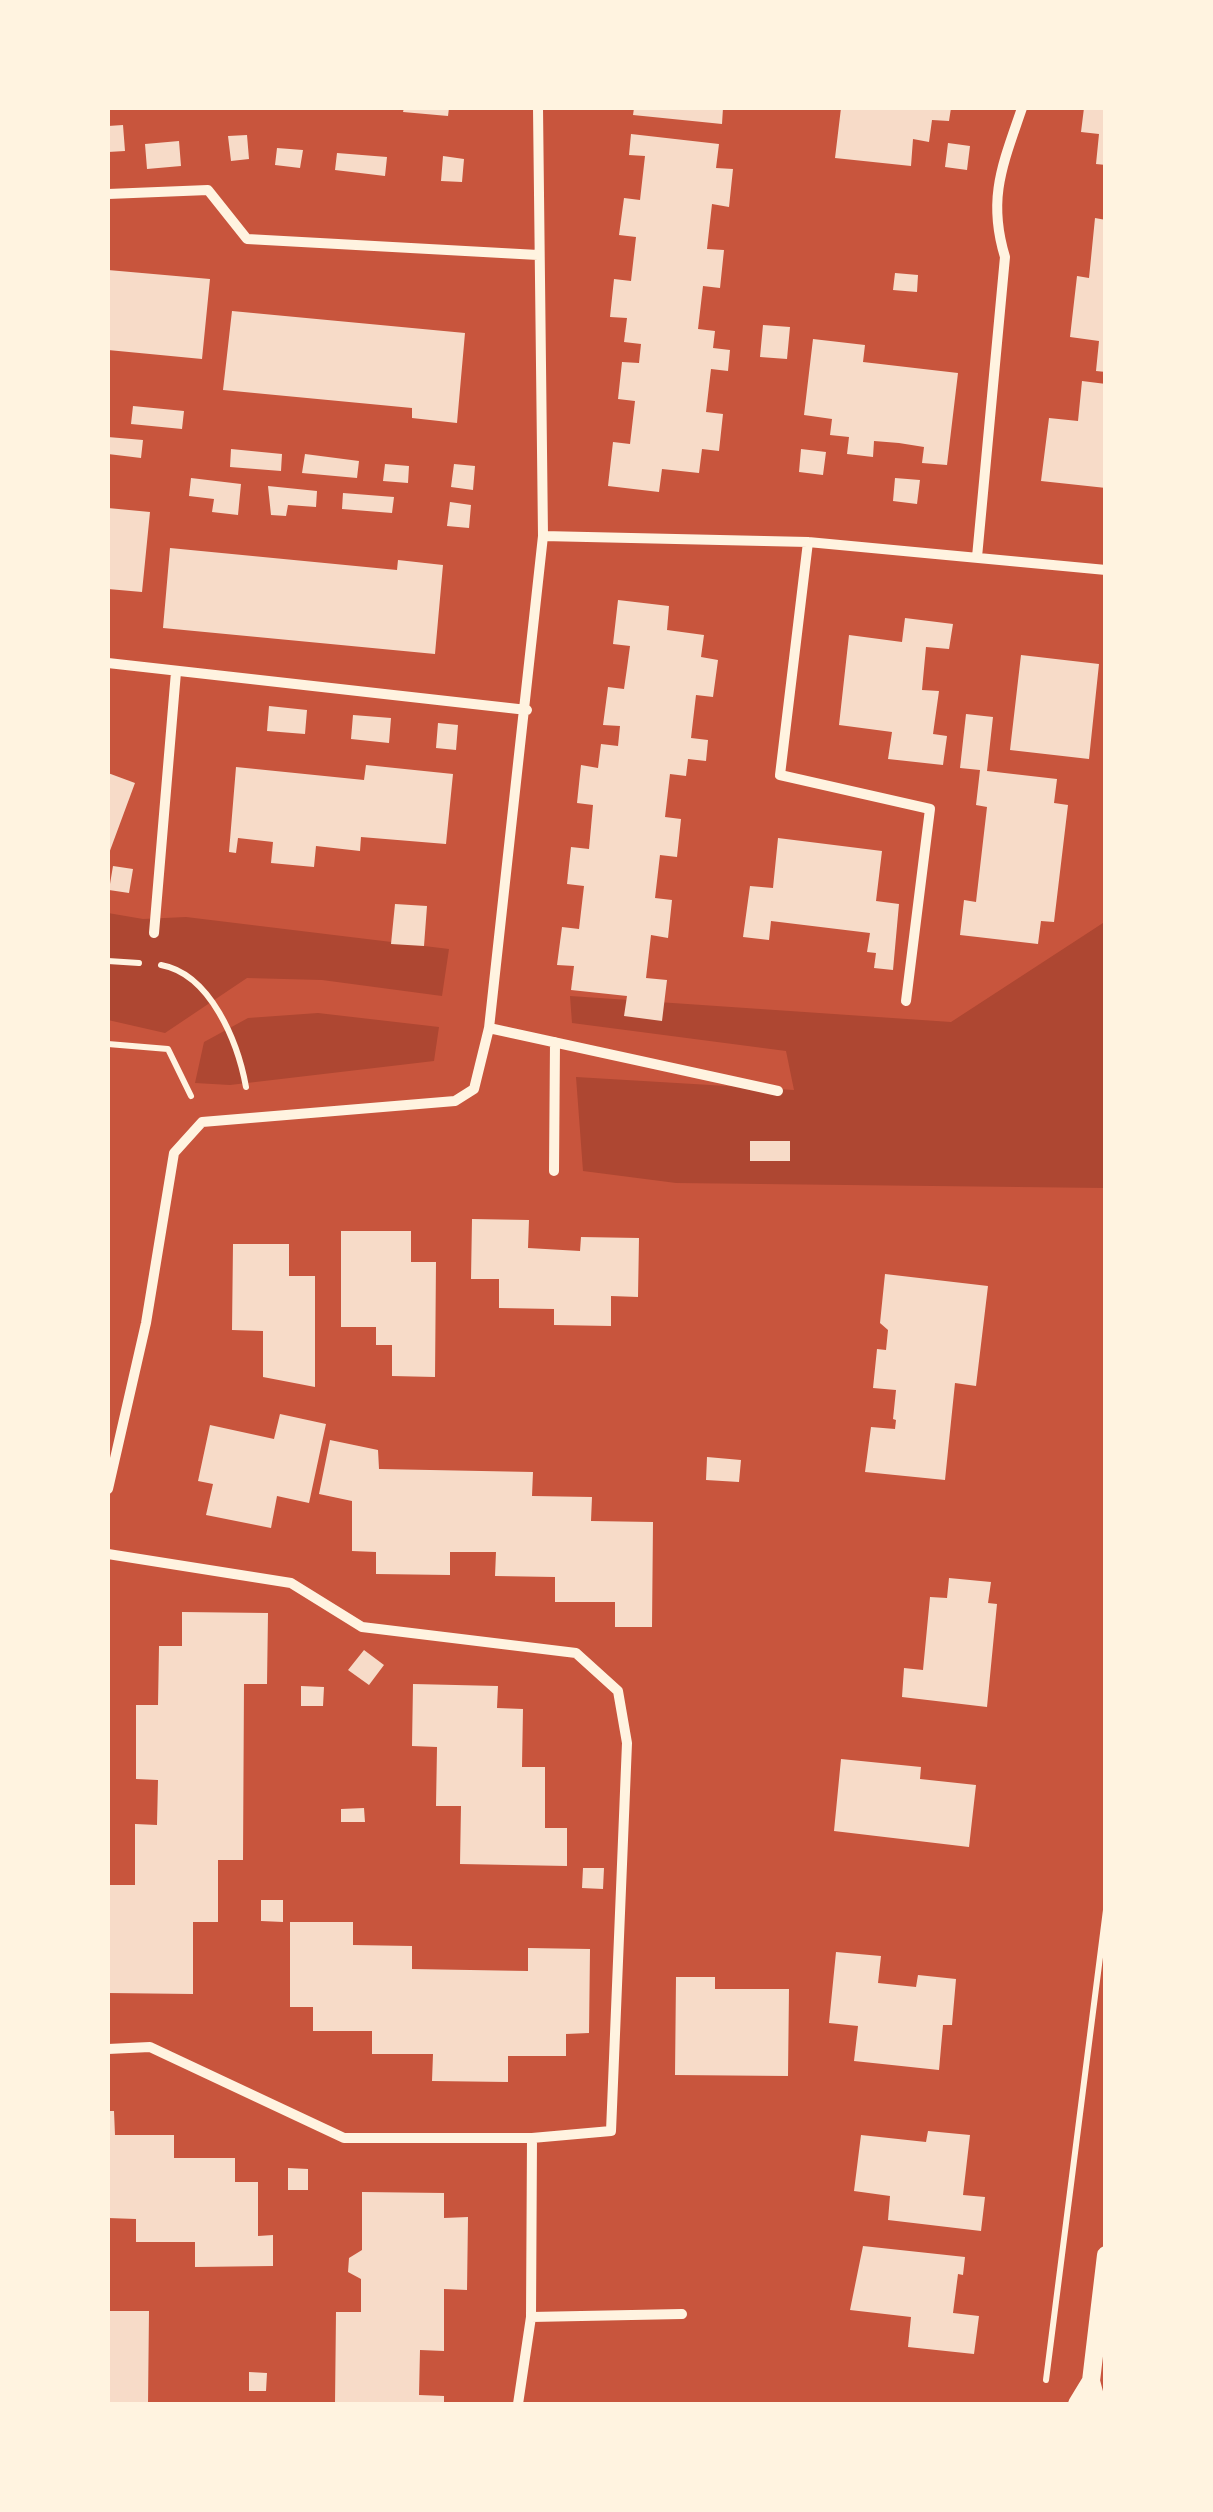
<!DOCTYPE html>
<html>
<head>
<meta charset="utf-8">
<style>
	body { margin:0 }
	#map { position:relative; width:1213px; height:2512px; overflow:hidden; background:#c8553d; font-family:Helvetica,sans-serif }
	canvas { display:block }
	.frame { position:absolute; inset:0; border:110px solid #fff3e0; pointer-events:none }
</style>
</head>
<body>
<div id="map">
<canvas width="1213" height="2512"></canvas>
<div class="frame"></div>
</div>
<script>
const ctx = document.querySelector('canvas').getContext('2d');
ctx.lineJoin = 'round';
function fill(path, color) { ctx.fillStyle = color; ctx.fill(path, 'evenodd'); }
function trace(path, color, width, dash) { ctx.strokeStyle = color; ctx.lineWidth = width; ctx.lineCap = dash ? 'butt' : 'round'; ctx.setLineDash(dash || []); ctx.stroke(path); }
fill(new Path2D(`
	M1105 900V1188L676 1183 583 1171 576 1077 794 1090 786 1051 572 1023 570 996 951 1022 1103 923Z
	M108 913 143 919 186 917 449 949 442 996 322 980 247 978 165 1033 108 1020Z
	M318 1013 439 1027 434 1061 230 1085 195 1083 204 1042 248 1018Z`), '#ae4732');
fill(new Path2D(`
	M404 108H449L448 116 403 112Z
	M634 108H723L722 124 633 115Z
	M841 108H951L949 121 932 120 929 142 913 139 911 166 835 158Z
	M1084 108H1106V165L1096 164 1099 134 1081 132Z
	M123 125 125 151 108 152V126Z
	M631 134 719 144 716 168 733 169 729 207 712 204 707 249 724 250 720 288 703 286 698 329 715 331 713 348 730 350 728 371 711 369 706 412 723 414 719 451 702 449 699 473 662 469 659 492 608 486 613 442 630 444 635 401 618 399 622 362 639 363 641 344 624 342 627 318 610 317 614 279 631 281 636 237 619 235 624 198 640 200 645 156 629 155Z
	M247 135 249 159 231 161 228 136Z
	M179 141 181 166 147 169 145 144Z
	M948 143 970 146 967 170 945 167Z
	M277 148 303 150 300 168 275 165Z
	M337 153 387 157 385 176 335 170Z
	M443 156 464 159 462 182 441 181Z
	M1095 218 1106 220V372L1096 371 1099 341 1070 337 1077 276 1089 278Z
	M108 270 210 279 202 359 108 350Z
	M895 273 918 275 917 292 893 290Z
	M232 311 465 333 457 423 412 418V408L223 390Z
	M763 325 790 327 787 359 760 357Z
	M813 339 865 345 863 362 958 373 947 465 922 463 924 447 899 443 874 441 873 457 847 454 849 437 830 435 832 419 804 415Z
	M1082 381 1106 384V488L1041 481 1049 418 1078 421Z
	M133 406 184 411 182 429 131 424Z
	M108 437 143 440 141 458 108 454Z
	M231 449 282 454 281 471 230 467Z
	M801 449 826 452 823 475 799 472Z
	M305 454 359 461 357 478 302 473Z
	M385 464 409 466 408 483 383 481Z
	M454 464 475 466 473 490 451 487Z
	M191 478 241 484 238 515 212 512 214 499 189 496Z
	M895 478 920 480 917 504 893 501Z
	M268 486 317 491 316 507 288 505 286 516 271 515Z
	M343 493 394 497 392 513 342 509Z
	M450 502 471 505 469 528 447 526Z
	M108 508 150 512 142 592 108 589Z
	M170 548 397 570 398 560 443 565 435 654 163 628Z
	M618 600 669 606 667 630 704 635 701 657 718 660 713 697 696 695 691 738 708 740 706 761 688 759 686 776 670 774 665 817 681 819 677 857 660 855 655 898 672 900 668 938 651 935 646 978 667 980 662 1021 624 1016 627 996 571 990 574 966 557 965 562 927 579 929 584 886 567 884 571 847 589 849 593 805 577 803 581 765 598 768 601 744 618 746 620 726 603 725 608 687 624 689 627 668 630 646 613 644Z
	M905 618 953 624 949 649 926 647 922 690 939 691 933 734 947 736 943 765 888 759 892 732 839 725 849 635 902 642Z
	M1021 655 1099 664 1089 759 1010 750Z
	M269 706 307 710 305 734 267 731Z
	M966 714 993 717 987 771 1057 779 1054 803 1068 805 1054 922 1041 921 1038 944 960 935 964 900 976 902 987 807 976 805 980 770 960 768Z
	M353 715 391 718 389 743 351 739Z
	M438 723 458 725 456 750 436 748Z
	M366 765 453 774 446 844 361 837 360 851 316 846 314 867 271 863 273 842 238 838 236 853 229 852 236 767 364 780Z
	M108 773 135 783 108 856Z
	M778 838 882 851 876 901 899 904 893 970 874 968 876 953 867 952 870 933 771 921 769 940 743 937 750 886 773 888Z
	M113 866 133 869 129 893 109 890Z
	M395 904 427 906 424 946 391 944Z
	M750 1141H790V1161H750Z
	M472 1219 529 1220 528 1248 580 1251 581 1237 639 1238 638 1297 611 1296V1326L554 1325V1309L499 1308V1279H471Z
	M341 1231H411V1262H436L435 1377 392 1376V1345H376V1327H341Z
	M233 1244H289V1276H315V1387L263 1377V1331L232 1330Z
	M885 1274 988 1286 976 1386 955 1383 945 1480 865 1472 871 1427 895 1429 896 1420 893 1419 896 1390 873 1388 877 1349 886 1350 888 1330 880 1323Z
	M280 1414 326 1424 309 1503 277 1496 271 1528 206 1515 213 1484 198 1481 210 1425 274 1439Z
	M330 1440 378 1450 379 1469 533 1472 532 1496 592 1497 591 1521 653 1522 652 1627H615V1602H555V1577L495 1576 496 1552H450V1575L376 1574V1552L352 1551V1501L319 1494Z
	M707 1457 741 1460 739 1482 706 1480Z
	M949 1578 991 1582 988 1603 997 1604 987 1707 902 1697 904 1668 923 1670 930 1597 947 1598Z
	M182 1612 268 1613 267 1684H244L243 1860H218V1922H193V1994L108 1993 110 1885H135V1824L157 1825 158 1780 136 1779V1705H158L159 1646H182Z
	M364 1650 384 1665 369 1685 348 1670Z
	M413 1684 498 1686 497 1708 523 1709 522 1767H545V1828H567V1866L460 1864 461 1806H436L437 1747 412 1746Z
	M301 1686 324 1687 323 1706H301Z
	M841 1759 921 1767 920 1779 976 1785 969 1847 834 1831Z
	M364 1808 365 1822H341V1809Z
	M583 1868H604L603 1889 582 1888Z
	M261 1900H283V1922L261 1921Z
	M290 1922H353V1945L412 1946V1969L528 1971V1948L590 1949 589 2033 566 2034V2056H508V2082L432 2081 433 2054H372V2031H313V2007H290Z
	M836 1952 881 1956 878 1983 916 1987 918 1975 956 1979 952 2025H943L939 2070 854 2061 858 2026 829 2023Z
	M676 1977H715V1989H789L788 2076 675 2075Z
	M108 2111H114L115 2135H174V2158H235V2182H258V2236L273 2235V2266L195 2267V2242H136V2219L108 2218Z
	M928 2131 970 2135 963 2195 985 2197 981 2231 888 2220 890 2196 854 2191 861 2135 926 2142Z
	M288 2168 308 2169V2190H288Z
	M362 2192 444 2193V2218L468 2217 467 2290 444 2289V2351L420 2350 419 2395 444 2396V2404H335L336 2312H361V2279L348 2272 349 2258 362 2250Z
	M863 2246 965 2257 963 2275 958 2274 953 2313 979 2316 974 2354 908 2347 911 2317 850 2310Z
	M108 2311H149L148 2404H108Z
	M249 2372 267 2373 266 2391H249Z`), '#f7dbc8');
trace(new Path2D(`
	M108 961 139 963
	M161 965C211 974 238 1043 246 1087
	M108 1044 168 1049 191 1096
	M1046 2380 1106 1910`), '#fff3e0', 6);
trace(new Path2D(`
	M108 194 208 190 247 239 538 255
	M543 536 808 542 1106 570
	M808 542 780 775 930 809 906 1001
	M977 557 1005 257C987 198 1003 164 1022 108
	M108 663 527 710
	M154 933 176 672
	M489 1028 778 1091
	M554 1171 555 1042
	M108 1489 146 1323 174 1153 202 1122 455 1101 474 1089 489 1028 543 536 538 108
	M108 1554 291 1583 362 1627 576 1653 618 1691 627 1743 611 2131 532 2138
	M108 2049 150 2047 344 2138H532L531 2317 518 2404
	M531 2317 682 2314`), '#fff3e0', 10);
trace(new Path2D(`
	M1077 2404 1091 2381
	M1097 2404 1091 2381 1106 2255`), '#fff3e0', 18);
</script>
</body>
</html>
